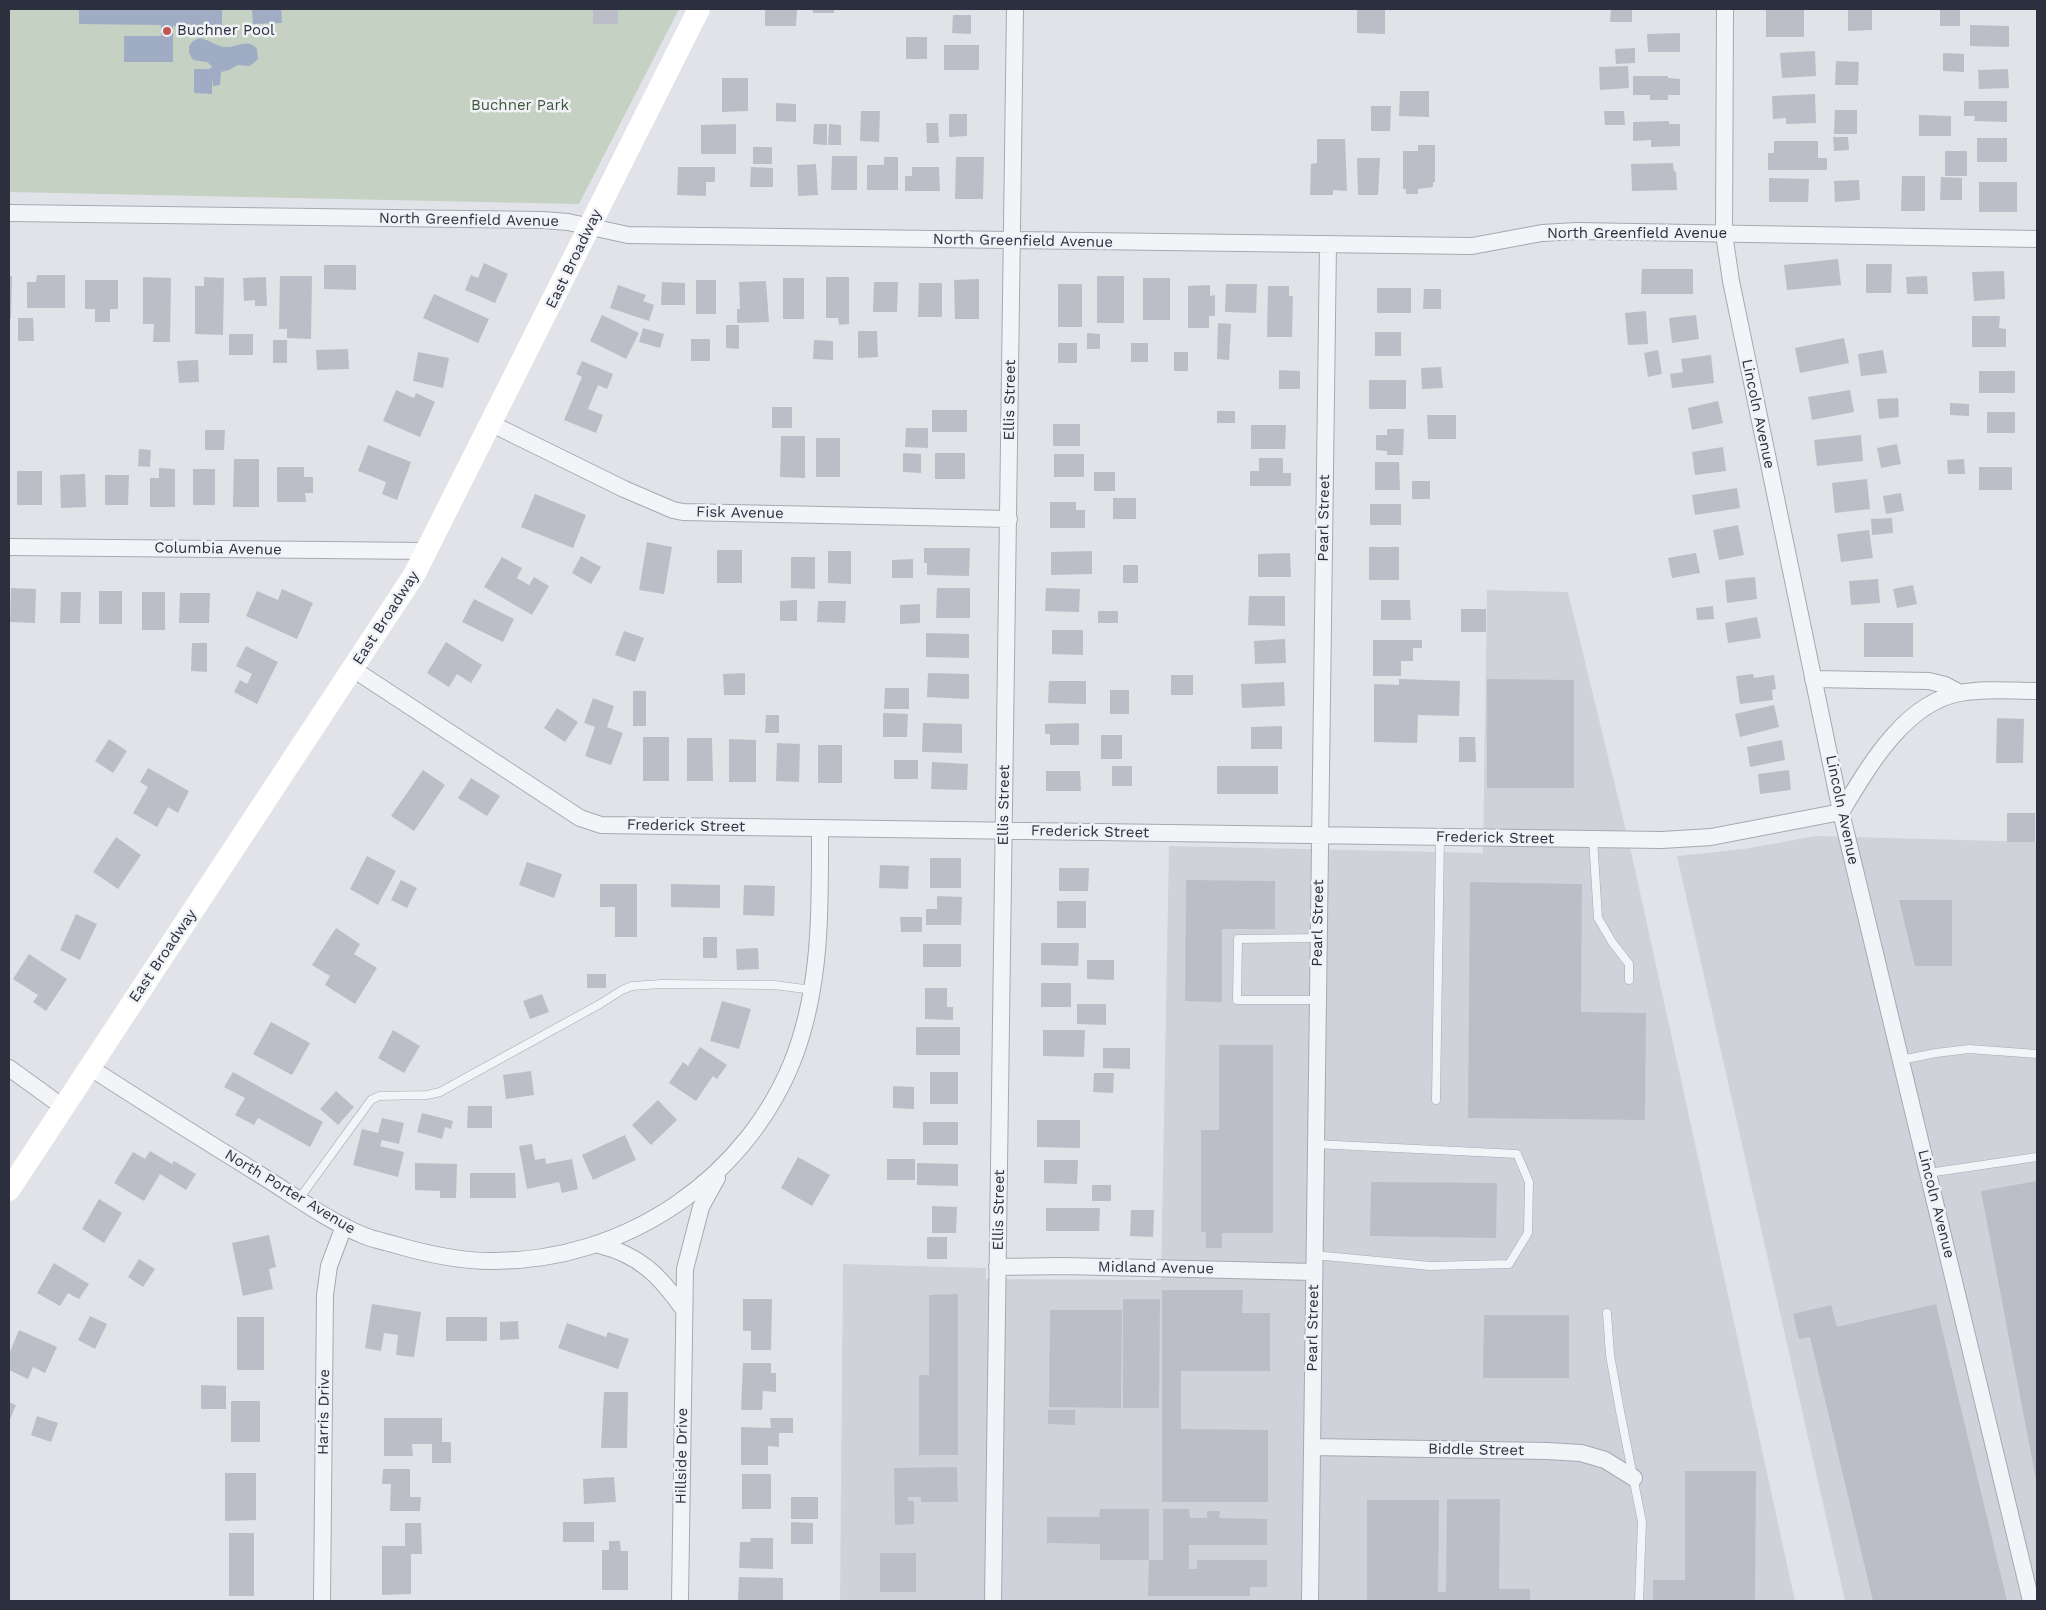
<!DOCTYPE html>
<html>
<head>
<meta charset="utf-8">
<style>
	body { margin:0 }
	#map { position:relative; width:2046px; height:1610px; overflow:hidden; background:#e1e3e8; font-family:"Work Sans",sans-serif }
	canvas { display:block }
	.frame { position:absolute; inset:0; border:10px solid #2b2f3e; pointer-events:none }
</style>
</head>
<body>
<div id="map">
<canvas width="2046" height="1610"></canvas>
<div class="frame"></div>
</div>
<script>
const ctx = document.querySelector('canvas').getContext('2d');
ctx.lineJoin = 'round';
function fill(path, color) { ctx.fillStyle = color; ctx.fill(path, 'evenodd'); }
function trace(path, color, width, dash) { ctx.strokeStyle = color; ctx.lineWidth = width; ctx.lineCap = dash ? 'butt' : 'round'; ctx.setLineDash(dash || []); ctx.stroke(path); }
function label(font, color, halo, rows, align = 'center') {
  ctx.font = font + ' "Work Sans",sans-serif'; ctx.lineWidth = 5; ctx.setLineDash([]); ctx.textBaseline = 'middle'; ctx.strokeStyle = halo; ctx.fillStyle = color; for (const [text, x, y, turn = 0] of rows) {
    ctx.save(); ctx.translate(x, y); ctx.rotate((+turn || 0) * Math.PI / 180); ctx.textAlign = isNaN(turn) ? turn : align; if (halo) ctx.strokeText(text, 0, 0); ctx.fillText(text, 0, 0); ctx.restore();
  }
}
fill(new Path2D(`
	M1487 590 1568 592 1631 851 1795 1601H840L843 1264 986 1268V1279L1161 1280 1169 846 1483 853Z
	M1816 836 2037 842V1601H1845L1677 856 1744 849Z`), '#d0d2da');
fill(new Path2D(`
	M9 9H679L579 204 9 192Z`), '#c4d1c3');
fill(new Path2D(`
	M79 9H222V26H173V62H124V36H161V25L79 24Z
	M252 9H281L282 23 253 24Z
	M200 38C210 40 217 47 227 47 239 47 248 38 257 49L258 59 250 66 238 65 229 70 221 72 220 85 213 86 212 77V94L194 93V69H210L212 66 207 62 193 60 189 53V46L193 41Z`), '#a0acc4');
fill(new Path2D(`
	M593 9H618V24H593Z
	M765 9H797L796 26H765Z
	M813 9H834V13H813Z
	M1357 9H1385V34L1357 33Z
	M1611 9H1632V22H1610Z
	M1766 9H1804V37H1766Z
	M1848 9H1872V30L1848 31Z
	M1940 9H1960V26H1940Z
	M953 15H971V34L952 33Z
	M1970 25 2009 26V47L1970 46Z
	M1680 33V52H1648L1647 34Z
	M906 37H927V59H906Z
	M944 45H979V70H944Z
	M1635 48V63L1616 64 1615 49Z
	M1815 51 1816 76 1782 78 1780 53Z
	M1943 53 1964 54V72L1943 71Z
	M1836 61 1859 62 1858 85H1835Z
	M1628 66 1629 88 1600 90 1599 67Z
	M2008 69 2009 88 1979 89 1978 70Z
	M1633 76H1668V78L1680 79V95H1668V100H1650V95H1633Z
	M722 78H748V111L722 112Z
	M1400 91H1429V117L1399 116Z
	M1815 94 1816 123 1786 124V118L1773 119 1772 96Z
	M1964 101H2007V122L1974 121 1975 116H1964Z
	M776 103 796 104V122L776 121Z
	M1371 106H1391L1390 131H1371Z
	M1835 110H1857V134H1834Z
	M861 111H880L879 142 860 141Z
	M1604 111H1624L1625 125H1605Z
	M949 114H967V136L949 137Z
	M1919 115 1951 116V136H1919Z
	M1669 121V124H1680V146L1651 147V140L1633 141V122Z
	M926 123H938L939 143H927Z
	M736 124V154H701V125Z
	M814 124H827V145L813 144Z
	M829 124 841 125V145H828Z
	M1833 137H1848L1849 150 1834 151Z
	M1977 138H2007V162H1977Z
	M1317 139H1345L1347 191 1333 190V195H1310L1311 164 1317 163Z
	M1774 141H1818V158H1827V170H1768V153H1774Z
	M1418 145H1435V182H1433V187L1418 189V194H1406V189H1403V151H1418Z
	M753 147H772V164H753Z
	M1945 151H1967V176H1945Z
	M832 156H857V190H831Z
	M884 157H898V190H867V165H884Z
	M956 157H984L983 199H955Z
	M1357 158H1380L1378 195H1358Z
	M1673 163 1674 172 1676 171 1677 190 1632 191 1631 164Z
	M816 164 818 195 798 196 797 165Z
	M678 167H715V182H706V196L677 195Z
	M751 167 773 168V187H750Z
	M912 167H939L940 191H905V176H912Z
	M1902 176H1925V211H1901Z
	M1941 177 1962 178V200H1940Z
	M1769 178 1809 179 1808 202H1769Z
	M1859 180 1860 200 1835 202 1834 181Z
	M1979 182H2017V212H1979Z
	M1838 259 1841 285 1787 290 1784 265Z
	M484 263 508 274 495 303 465 290 471 275 478 278Z
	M1866 264H1892L1891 293H1866Z
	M324 265H356V290L324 289Z
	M1642 269H1693V294H1641Z
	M2004 271 2005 299 1974 301 1972 272Z
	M37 275H65V308H27V282H36Z
	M9 276H12L11 319H9Z
	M280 276H312L311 339 287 338V329H279Z
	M1097 276H1124V323H1097Z
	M1927 276 1928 294H1907L1906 277Z
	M143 277 171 278 170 342H153L154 324H143Z
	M204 277 224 278 223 335 195 334V286H204Z
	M266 277 267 306H255V300L244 301 243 278Z
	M826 277H849V324L839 325 838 318H826Z
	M783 278H804V319H783Z
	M1143 278H1170V320H1143Z
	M979 279V319H955L954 280Z
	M85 280H118V309H110V322H95V309H85Z
	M696 280H716V314H696Z
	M766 281 769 322 737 323V309H740L739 282Z
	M662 282 685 283V305H661Z
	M874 282H898L897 312H873Z
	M919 283H942V317H918Z
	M1058 284H1082V327H1058Z
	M1226 284H1257L1256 313 1225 312Z
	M618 285 646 295 643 301 654 305 649 321 610 308Z
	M1210 285V296L1215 295V316H1209V328H1188V286Z
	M1268 286H1289V296H1293L1292 337H1267Z
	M1377 288H1411V313H1377Z
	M1424 289H1441V309H1423Z
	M434 294 489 319 478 343 423 318Z
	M1646 311 1648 344 1628 345 1625 313Z
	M602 315 639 333 626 359 590 341Z
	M1696 315 1699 339 1672 343 1669 318Z
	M1972 316H2000L1999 328 2006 329V347H1972Z
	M18 318H33L34 341H18Z
	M1218 323 1231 324 1229 360 1217 359Z
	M726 325H739V349L726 348Z
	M643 328 664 334 660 348 639 342Z
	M858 331H877L878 357 858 358Z
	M1375 332H1401V356H1375Z
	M1087 333 1100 334V349H1087Z
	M229 334H253V355H229Z
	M1844 338 1849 363 1800 373 1795 348Z
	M691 339H710V361H691Z
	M273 340H287V363H273Z
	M814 340 833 341V360L813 359Z
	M1058 343H1077V363H1058Z
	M1131 343H1148V362H1131Z
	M348 349 349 369 317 370 316 350Z
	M1658 350 1662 374 1648 377 1644 353Z
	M1883 350 1887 373 1861 376 1858 354Z
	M418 352 449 358 443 388 413 381Z
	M1174 352H1188V371H1174Z
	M1711 355 1714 383 1672 388 1670 374 1683 372 1681 359Z
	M198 360 199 382 179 383 177 361Z
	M582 361 613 374 607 389 598 385 588 409 603 415 596 433 564 420 582 377 576 374Z
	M1441 367 1443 388 1422 389 1421 368Z
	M1279 370 1300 371V389H1279Z
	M1979 371H2015V393H1979Z
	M1369 380H1406V409H1369Z
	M396 390 414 398 416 393 435 402 420 437 383 421Z
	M1850 390 1854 412 1812 420 1808 397Z
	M1898 398 1899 417 1879 419 1877 399Z
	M1718 401 1723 423 1692 430 1688 408Z
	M1950 403 1969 404V416L1950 415Z
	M772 407H792V428H772Z
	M932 410H967V432H932Z
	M1217 411H1235V423H1217Z
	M1987 412H2015V433H1987Z
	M1427 415H1456V439H1428Z
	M1053 424H1080V446H1053Z
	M1251 425H1286L1285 449H1251Z
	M906 428H928V448L905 447Z
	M1387 429H1404L1403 455H1387V451L1376 450V435H1387Z
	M205 430H225L224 450H205Z
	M1861 435 1863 461 1817 466 1814 440Z
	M781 436H805V478L780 477Z
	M816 438H840V477H816Z
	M1897 444 1901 464 1881 468 1877 448Z
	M368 445 411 462 397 500 382 494 386 482 358 471Z
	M1723 447 1726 471 1695 475 1692 452Z
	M139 449 151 450 150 467 138 466Z
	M903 453 921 454V473L903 472Z
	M935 453H965V479H935Z
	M1054 454H1084V477H1054Z
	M1259 458H1283V473H1291V486H1250V471H1259Z
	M234 459H259V507H233Z
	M1964 459 1965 474H1948L1947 460Z
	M1375 462H1399L1400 490H1375Z
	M277 467H304V477H313V493H305L306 502H277Z
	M1979 467H2012V490H1979Z
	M159 468 175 469V507H150V478H159Z
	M193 469H215V505H193Z
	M17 471H42V505H17Z
	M1094 472H1115V491H1094Z
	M85 474 86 507 61 508 60 475Z
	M105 475H129L128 505H105Z
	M1867 479 1870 509 1835 513 1832 483Z
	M1412 481H1430V499H1412Z
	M1737 488 1740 508 1695 515 1692 495Z
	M1901 493 1904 511 1886 514 1883 496Z
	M535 494 586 515 573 548 521 527Z
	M1113 498H1136V519H1113Z
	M1050 502H1076V510H1085V528H1050Z
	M1370 504H1401V525H1370Z
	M1892 518 1893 533 1872 535 1871 519Z
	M1738 525 1744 555 1719 560 1713 530Z
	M1869 530 1873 558 1841 562 1837 534Z
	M647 542 672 547 664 594 639 590Z
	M1369 547H1399V580H1369Z
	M924 548H970L969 576 927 575V563H924Z
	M717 550H742V583H717Z
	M828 551H851V584L828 583Z
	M1092 551V574L1051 575V552Z
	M1290 553 1291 577H1258V554Z
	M1696 553 1700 573 1672 578 1668 558Z
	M581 556 601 567 591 584 572 573Z
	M502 557 522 568 517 578 529 585 534 577 549 586 532 615 484 587Z
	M791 557H815V589L791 588Z
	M913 559V578H892V560Z
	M1123 565H1138V583H1123Z
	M1755 577 1757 599 1727 603 1725 580Z
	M1878 579 1880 603 1851 605 1849 581Z
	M1913 585 1917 604 1897 608 1893 589Z
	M11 588 36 589 35 623 10 622Z
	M937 588H970V618H936Z
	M1046 588 1080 589 1079 612 1045 611Z
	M282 589 313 603 297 639 246 616 257 591 278 600Z
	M99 591H122V624H99Z
	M61 592H81L80 623H60Z
	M142 592H165V630H142Z
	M180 593H210L209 623H179Z
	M1249 596H1285V626L1248 625Z
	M474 599 514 619 503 642 462 622Z
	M797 600V621H780V601Z
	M1381 600H1410L1411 620H1381Z
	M818 601H846L845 623 817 622Z
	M920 604V623L900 624V605Z
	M1713 606 1714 619 1697 620 1696 608Z
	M1461 609H1486V632H1461Z
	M1098 611H1118V623H1098Z
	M1757 617 1761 638 1728 643 1725 623Z
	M1864 623H1913V657H1864Z
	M1052 630H1083V655L1052 654Z
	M624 631 644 638 635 662 615 655Z
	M926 633 969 634V658L926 657Z
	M1285 639 1286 663 1255 664 1254 641Z
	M1373 640H1422V648H1413V661H1401V676H1373Z
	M446 642 482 665 471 683 457 674 449 687 427 673Z
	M192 643H207V672L191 671Z
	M246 646 278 662 257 704 234 692 240 680 247 684 252 674 236 666Z
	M745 673V695H724L723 674Z
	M928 673 969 674V699L927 697Z
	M1753 674 1754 678 1774 675 1776 689 1772 690 1773 700 1740 704 1736 676Z
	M1171 675H1193V695H1171Z
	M1399 679 1460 681 1459 716 1418 715 1417 743 1374 742V684L1399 685Z
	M1487 679 1574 680V788H1487Z
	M1049 681H1086V704L1048 703Z
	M1284 682 1285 706 1242 708 1241 684Z
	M885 688H909V709H884Z
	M1110 690H1129V714H1110Z
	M633 691H646V726H633Z
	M593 698 614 706 607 727 623 733 611 765 585 756 595 727 584 723Z
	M1774 705 1779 727 1740 737 1735 714Z
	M557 708 578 722 565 742 544 728Z
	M883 713 908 714 907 737H883Z
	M766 715H779V733H765Z
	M1997 718 2024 719 2023 763H1996Z
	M923 723 962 724V753L922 752Z
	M1079 723V745H1050V734H1045V724Z
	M1282 726V749H1251V727Z
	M1101 735H1122V759H1101Z
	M643 737H669V781H643Z
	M1459 737H1475L1476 762H1459Z
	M687 738H712L713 781H687Z
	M109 739 127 751 113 773 95 761Z
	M729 739 756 740V782H729Z
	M1782 740 1785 760 1750 767 1747 747Z
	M777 743 800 744 799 782 776 781Z
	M818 745H842V783H818Z
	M894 760H918V779H894Z
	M932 762 968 764 967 790 931 789Z
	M1112 766H1132V786H1112Z
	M1217 766H1278V794H1217Z
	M148 768 189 791 178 813 168 807 157 827 133 813 148 787 140 782Z
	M423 770 445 785 414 831 391 816Z
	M1789 770 1791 790 1760 794 1758 774Z
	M1046 771H1080L1081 791H1046Z
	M471 778 500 796 487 816 458 798Z
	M2007 813H2035V842H2007Z
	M116 837 141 855 118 889 93 872Z
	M367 856 396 871 378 905 350 889Z
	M930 858H961V888H930Z
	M527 862 562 874 554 898 519 885Z
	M880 865 909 866 908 889 879 888Z
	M1059 868H1089L1088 891H1059Z
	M401 880 417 888 407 908 391 900Z
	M1186 880 1275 881V929H1222V1002L1185 1001Z
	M1470 882 1582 884 1581 1012 1646 1013 1645 1120 1468 1118Z
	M600 884H637V937H615V907H600Z
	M671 884 720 885V908L671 907Z
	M744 885 775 886 774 916 743 915Z
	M937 896 962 897 961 925H926V909H937Z
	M1899 900H1952V966H1915Z
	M1057 901H1086V928H1057Z
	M76 914 97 924 80 960 60 950Z
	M900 917H922V932H901Z
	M336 928 360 944 354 954 377 968 355 1004 325 985 330 976 312 965Z
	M703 937H717V958H703Z
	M1041 943H1079L1078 966 1041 965Z
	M923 944H961V967H923Z
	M758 948 759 969 737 970 736 949Z
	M29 954 67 979 46 1011 33 1002 38 995 13 979Z
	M1087 960H1114V980L1087 979Z
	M587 974H606V988H587Z
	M1041 983H1071V1007H1041Z
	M925 988H947V1007H953V1020L925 1019Z
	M542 994 549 1012 530 1019 523 1001Z
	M722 1001 751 1009 739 1049 710 1041Z
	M1077 1004H1106V1025L1077 1024Z
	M271 1022 310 1043 292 1075 253 1054Z
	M916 1027H960V1055H916Z
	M393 1030 420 1046 404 1073 378 1058Z
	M1043 1030H1085L1084 1057 1043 1056Z
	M1219 1045H1273V1233H1222V1248H1206V1232H1201V1130H1219Z
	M700 1047 727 1065 717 1079 713 1076 696 1101 669 1083 683 1062 688 1066Z
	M1103 1048H1130V1069L1103 1068Z
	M531 1071 534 1095 506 1099 503 1075Z
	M233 1072 323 1122 310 1147 258 1118 254 1125 235 1115 245 1098 224 1087Z
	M930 1072H958V1104H930Z
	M1094 1073H1114L1113 1093 1093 1092Z
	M893 1086 914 1087V1109L893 1108Z
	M336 1091 354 1107 338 1125 320 1109Z
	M658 1100 677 1120 651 1145 632 1125Z
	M468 1106H492V1128H467Z
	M422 1113 453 1121 451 1129 445 1127 442 1139 417 1132Z
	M382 1118 404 1123 399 1144 382 1140 380 1146 404 1152 398 1177 353 1165 362 1129 378 1133Z
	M1037 1120H1080V1148L1037 1147Z
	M923 1122H958V1145H923Z
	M625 1135 636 1160 593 1180 582 1155Z
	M532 1144 535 1160 545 1158 546 1164 572 1159 578 1189 562 1193 559 1182 527 1189 519 1146Z
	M150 1151 172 1164 174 1161 196 1174 186 1190 160 1174 144 1201 114 1183 133 1152 145 1159Z
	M798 1157 830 1175 812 1206 781 1188Z
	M887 1159H915V1180H887Z
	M1044 1160H1078L1077 1184 1044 1183Z
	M415 1163 457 1164 456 1198H440V1191L415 1190Z
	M917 1163 958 1164V1186L917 1185Z
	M470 1173H515L516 1198H470Z
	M2037 1181V1479L2036 1480 1981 1191Z
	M1371 1182 1497 1183 1496 1238 1370 1236Z
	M1092 1185H1111V1201H1092Z
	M99 1199 122 1213 104 1243 82 1229Z
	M932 1206 957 1207 956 1233H932Z
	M1046 1208H1100L1099 1231H1046Z
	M1131 1210H1154L1153 1237 1130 1236Z
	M269 1235 276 1267 269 1269 273 1289 243 1296 232 1243Z
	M927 1237H947V1259H927Z
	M139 1259 155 1269 143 1287 128 1277Z
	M54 1263 89 1284 79 1299 68 1293 60 1306 37 1293Z
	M1162 1290H1243L1242 1313H1270V1371H1181V1429L1268 1430V1502H1162Z
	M958 1294V1455H919V1375H929V1295Z
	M743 1299H772L771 1350H751V1331H743Z
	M1123 1299H1160L1159 1408H1123Z
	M372 1304 421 1312 414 1357 396 1355 398 1335 384 1333 381 1351 365 1348Z
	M1936 1304 2007 1601H1873L1810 1337 1799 1339 1793 1314 1831 1305 1837 1327Z
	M1050 1310H1122L1121 1408 1049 1407Z
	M1484 1315H1569V1378H1483Z
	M90 1316 107 1324 95 1349 78 1340Z
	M237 1317H264V1370H237Z
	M446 1317H487V1341H446Z
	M518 1321 519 1339 500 1340V1322Z
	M567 1323 606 1337 608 1332 629 1339 618 1369 558 1348Z
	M19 1330 57 1347 45 1373 33 1367 28 1379 9 1370V1354Z
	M743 1363H771V1373H776V1392L763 1391 762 1410H741Z
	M201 1385 226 1386V1409H201Z
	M604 1392H628L627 1448H601Z
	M231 1401H260V1442H231Z
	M9 1402 16 1405 9 1422Z
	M1048 1410H1075V1425L1048 1424Z
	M37 1416 58 1423 51 1442 31 1435Z
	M384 1418H442V1442H451V1463H432V1444H412L413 1456H384Z
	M770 1418H793V1433H779V1447L768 1446V1465H741V1427L771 1428Z
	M957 1467 958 1502H921V1497H908V1501H914V1524L895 1525 894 1468Z
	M383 1469H410V1497H421L420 1511H390L391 1484H382Z
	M1685 1471H1756L1755 1601H1653V1580H1685Z
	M225 1473H256V1520L225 1521Z
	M742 1474H771V1509H742Z
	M614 1477 616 1502 584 1504 583 1479Z
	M791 1497H818V1519H791Z
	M1447 1499H1500L1499 1589H1530V1601H1367V1500H1439L1438 1592H1446Z
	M1100 1509H1149V1560H1163V1509H1189L1190 1518H1207V1511H1220L1219 1518 1267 1519V1545H1189V1569H1197V1560H1267V1587H1250V1596H1148L1149 1560H1100V1544L1047 1543V1517H1099Z
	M563 1522H594V1542H563Z
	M791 1522 813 1523V1544H791Z
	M405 1523H421L422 1554H411V1594L382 1595V1546H405Z
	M229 1533H254V1596H229Z
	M751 1538H773V1569L739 1568 740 1542H750Z
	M609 1541H620L621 1551H628V1590H602V1550H609Z
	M880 1553H916V1592H880Z
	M739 1577 783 1578V1601H738Z`), '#bcbec7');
const service = new Path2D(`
	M1593 839 1598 918 1612 942 1629 964V980
	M1317 1000H1237L1238 939 1318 938
	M1901 1060 1936 1053 1969 1049 2037 1054
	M1436 1100 1440 837
	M1928 1173 2037 1157
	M299 1199 371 1100 379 1096 427 1095 440 1092 600 1004 622 990 632 986 661 984 774 985 813 990
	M1314 1255 1430 1266 1509 1264 1528 1233 1529 1182 1517 1154 1315 1144
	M1607 1313 1610 1355 1620 1411 1642 1522 1639 1601`);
const minor = new Path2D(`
	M1725 9 1724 234 1731 281 1841 812 2031 1601
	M9 213 543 220 568 222 628 235 1472 246 1542 233 1577 231 2037 239
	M492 424 624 489 673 510 683 512 1009 519
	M9 547 427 551
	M353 669 580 818 601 825 1662 840 1711 837 1841 812
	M1813 679 1929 681 1945 685 1960 693
	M1841 812C1868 768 1904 703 1960 693 1985 688 2012 691 2037 691
	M89 1067C148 1105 207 1142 267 1179 297 1198 332 1223 365 1236 375 1240 386 1242 396 1245 427 1254 459 1261 491 1261 625 1262 750 1178 796 1052 822 979 820 904 820 828
	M9 1068 63 1107
	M599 1245C640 1255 660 1276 684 1310
	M997 1267 1064 1266 1314 1272
	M1312 1447 1547 1451 1581 1453 1605 1460 1634 1478
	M322 1601 325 1295 329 1266 344 1226
	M680 1601 685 1269 701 1207 717 1178
	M993 1601 1015 9
	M1310 1601 1328 244`);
trace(service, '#a7a9b2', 9);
trace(minor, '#a7a9b2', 18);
trace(service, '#f3f4f7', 8);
trace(minor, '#f3f4f7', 16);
trace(new Path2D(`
	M9 1190 414 575 699 9`), '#fff', 22);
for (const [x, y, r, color] of [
	[167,31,5,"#c05554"]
]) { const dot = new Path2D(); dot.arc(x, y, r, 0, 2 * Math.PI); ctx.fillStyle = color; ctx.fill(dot); trace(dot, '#f0f2f6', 2); }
label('15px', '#2b2f3e', '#f0f2f6', [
	["Buchner Pool",177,31]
], 'left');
label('15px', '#3b583a', '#f0f2f6', [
	["Buchner Park",520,106]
]);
label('15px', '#2b2f3e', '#f0f2f6', [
	["North Greenfield Avenue",469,220,1],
	["North Greenfield Avenue",1637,234],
	["North Greenfield Avenue",1023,241,1],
	["East Broadway",574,259,-64],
	["Ellis Street",1010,400,-89],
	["Lincoln Avenue",1758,414,78],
	["Fisk Avenue",740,513,1],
	["Pearl Street",1324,518,-89],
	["Columbia Avenue",218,549,1],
	["East Broadway",386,618,-57],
	["Ellis Street",1004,805,-89],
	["Lincoln Avenue",1842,810,78],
	["Frederick Street",686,826,1],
	["Frederick Street",1090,832,1],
	["Frederick Street",1495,838,1],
	["Pearl Street",1318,923,-89],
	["East Broadway",163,956,-56],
	["North Porter Avenue",290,1192,31],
	["Lincoln Avenue",1936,1204,76],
	["Ellis Street",999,1210,-89],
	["Midland Avenue",1156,1268,1],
	["Pearl Street",1313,1328,-89],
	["Harris Drive",324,1412,-89],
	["Biddle Street",1476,1450,1],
	["Hillside Drive",682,1456,-89]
]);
</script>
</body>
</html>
